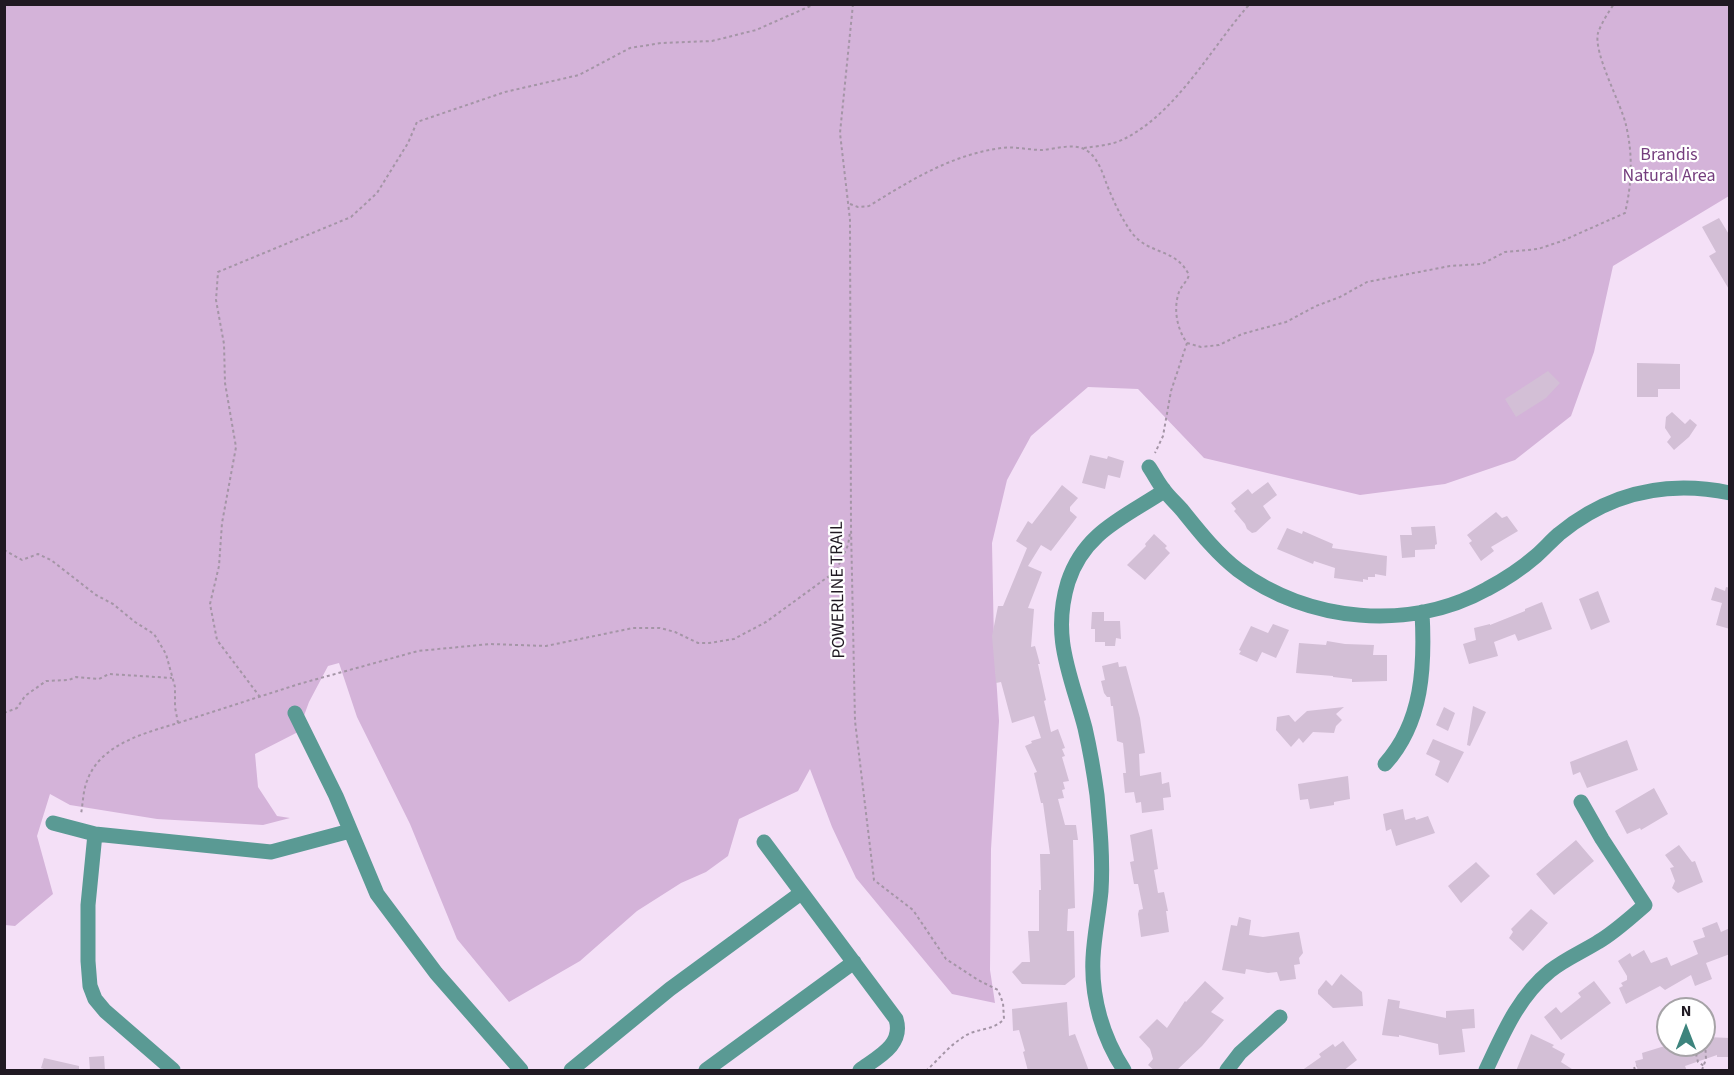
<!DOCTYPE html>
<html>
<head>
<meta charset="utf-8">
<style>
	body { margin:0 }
	#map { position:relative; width:1734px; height:1075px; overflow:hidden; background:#f4e0f7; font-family:"Source Sans 3",sans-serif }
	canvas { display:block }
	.frame { position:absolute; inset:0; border:6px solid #201922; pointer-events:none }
	.north { position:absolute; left:1656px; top:997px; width:60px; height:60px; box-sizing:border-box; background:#fff; border:2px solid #a6a3a7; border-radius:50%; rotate:0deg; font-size:16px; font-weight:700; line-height:24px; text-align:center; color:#201922 }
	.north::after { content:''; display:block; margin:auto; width:21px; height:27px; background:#3d847d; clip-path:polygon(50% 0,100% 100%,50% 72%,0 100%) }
</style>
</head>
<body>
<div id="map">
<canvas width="1734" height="1075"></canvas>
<div class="frame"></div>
<div class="north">N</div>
</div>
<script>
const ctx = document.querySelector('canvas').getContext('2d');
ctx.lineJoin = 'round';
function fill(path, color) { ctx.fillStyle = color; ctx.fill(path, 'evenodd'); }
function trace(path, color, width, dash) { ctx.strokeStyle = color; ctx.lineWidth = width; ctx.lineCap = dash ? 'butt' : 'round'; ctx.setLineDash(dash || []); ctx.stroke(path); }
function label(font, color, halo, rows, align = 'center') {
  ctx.font = font + ' "Source Sans 3",sans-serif'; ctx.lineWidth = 4.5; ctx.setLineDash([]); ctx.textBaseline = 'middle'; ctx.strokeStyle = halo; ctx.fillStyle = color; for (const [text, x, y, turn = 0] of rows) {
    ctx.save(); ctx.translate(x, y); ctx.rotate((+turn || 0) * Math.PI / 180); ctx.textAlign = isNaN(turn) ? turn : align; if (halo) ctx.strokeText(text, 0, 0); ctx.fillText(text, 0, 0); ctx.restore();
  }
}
fill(new Path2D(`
	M5 5H1729V196L1613 266 1594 352 1571 416 1515 460 1445 484 1360 495 1204 458 1138 389 1088 387 1031 436 1007 480 992 543 994 644 999 721 991 849 990 970 995 1003 952 994 856 878 832 827 810 769 798 791 739 819 728 856 706 872 681 883 637 911 580 961 509 1002 457 939 410 824 357 717 339 663 328 666 309 702 298 732 255 754 258 787 277 816 290 818 263 825 157 819 70 805 50 794 37 836 53 894 15 926 5 925Z`), '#d4b3d9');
fill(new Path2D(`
	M1719 218 1730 236V291L1709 256 1716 252 1702 227Z
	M1637 363 1680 364V389H1658V397H1637Z
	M1548 371 1560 383 1546 398 1516 417 1505 399Z
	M1672 412 1685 424 1690 419 1697 425 1689 437 1674 450 1667 442 1671 437 1665 428 1666 417Z
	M1090 455 1107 459 1108 456 1124 461 1120 478 1108 475 1105 489 1082 483Z
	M1268 482 1277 495 1263 506 1271 518 1256 532 1252 533 1247 529 1245 524 1234 511 1236 509 1231 503 1248 489 1252 494Z
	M1062 485 1078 498 1070 507V511L1077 517 1051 551 1041 545 1028 566 1042 572 1028 608 1034 609 1031 647 1035 646 1040 664H1038L1046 700 1044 701 1051 732 1058 729 1065 748 1062 749 1065 756 1062 757 1069 781 1063 782 1065 789 1062 790 1064 798 1058 799 1065 825H1076L1078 840H1073L1075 908 1068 909 1067 931H1074L1075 977 1065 985 1022 984 1012 972 1022 962H1030L1028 931H1039V890H1041L1040 854H1050L1043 803H1041L1034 773 1037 772 1025 746 1032 743 1031 741 1041 738 1034 716 1012 723 1001 682 996 683 992 636 998 606H1003L1027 548 1016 541 1028 521 1032 524Z
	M1496 512 1502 518 1507 516 1518 531 1491 547 1494 551 1481 561 1469 543 1472 541 1467 535Z
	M1435 526 1437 544 1435 545V549L1415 550V557L1402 558 1400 535H1412L1411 527Z
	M1287 528 1302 534 1303 531 1333 544 1332 548 1387 556 1386 576 1375 574V577H1368V580L1363 579V582L1334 578 1335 568 1314 561 1313 564 1277 549Z
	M1154 534 1167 546 1165 548 1170 553 1145 580 1127 565 1146 546 1145 544Z
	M1715 587 1725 591 1726 587 1730 588V629L1716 625 1722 603 1711 600Z
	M1598 591 1610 622 1591 630 1579 599Z
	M1542 602 1552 629 1518 641 1515 634 1494 642 1498 656 1469 664 1463 644 1476 640 1474 628 1490 624V625L1525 611V609Z
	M1092 612H1104V621H1120L1121 639 1116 638 1115 646H1105V642H1095V629H1091Z
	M1273 624 1289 630 1276 658 1262 652 1257 662 1239 654 1241 651 1239 650 1251 626 1268 633Z
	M1327 641 1345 644 1374 645 1373 655H1387V681L1352 682V679L1333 677V676L1296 673 1299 643 1326 645Z
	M1118 662 1119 667 1126 666 1140 718 1145 753 1139 754 1140 776 1161 772 1162 784 1169 782 1171 797 1163 798 1164 810 1142 813 1141 802 1136 803 1134 792 1125 793 1123 773H1126L1123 743 1117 741 1113 706H1111L1110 697H1107L1104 693 1101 681 1105 680 1102 666Z
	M1473 706 1486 712 1470 746 1467 745Z
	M1344 707 1336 714 1342 720 1336 726 1334 733 1313 732 1303 743 1299 738 1291 747 1276 730 1277 717 1289 715 1295 722 1307 711Z
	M1444 707 1455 713 1448 731 1436 725Z
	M1433 739 1464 752 1448 783 1435 775 1440 761 1426 754Z
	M1627 740 1638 770 1587 788 1580 772 1573 775 1570 762Z
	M1348 776 1350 799 1334 802V805L1310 809 1308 799 1300 800 1298 784Z
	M1654 788 1668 814 1641 830 1640 828 1627 834 1615 811Z
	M1403 809 1405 820 1415 817 1416 820 1428 816 1435 833 1396 846 1391 829 1386 831 1383 814Z
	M1152 829 1158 869 1154 870 1158 893 1164 892 1168 911H1166L1169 932 1141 937 1138 914 1139 910 1143 909 1138 884H1134L1130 862 1134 861 1130 835Z
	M1576 840 1594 861 1554 895 1536 874Z
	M1679 845 1692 862 1695 861 1703 882 1678 893 1672 888 1675 881 1670 868 1674 867 1665 855Z
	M1476 862 1490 876 1461 903 1448 886Z
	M1531 909 1548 923 1523 951 1509 938 1513 932 1511 929Z
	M1239 917 1251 920 1249 935 1263 937 1299 932 1303 953 1299 958 1300 964 1294 965 1296 979 1280 981 1277 972 1268 973 1246 969 1245 974 1222 970 1231 925 1237 926Z
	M1717 922 1721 932 1730 928V954L1706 963 1712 979 1695 986 1691 975 1665 990 1660 986 1626 1004 1619 988 1623 986 1621 983 1627 980V976L1618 961 1630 953 1632 957 1644 950 1651 963 1667 957 1671 966 1698 954 1693 941 1705 937 1702 928Z
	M1341 974 1362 992 1363 1006 1333 1008 1318 994V990L1326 980 1332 986Z
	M1205 981 1224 998 1211 1012 1224 1020 1202 1046 1176 1071 1164 1069 1155 1071 1148 1065 1153 1059 1150 1049 1139 1037 1157 1019 1167 1028 1185 1001 1186 1002Z
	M1594 981 1611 1003 1561 1040 1544 1017 1556 1007 1561 1013 1581 997 1578 993Z
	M1388 999 1400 1001 1399 1008 1446 1018V1011L1474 1009 1475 1028 1462 1029 1465 1052 1439 1055 1438 1044 1399 1035V1037L1382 1035Z
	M1067 1002 1069 1036 1075 1034 1089 1071H1028L1023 1052 1025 1051 1019 1030 1013 1031 1012 1009Z
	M1531 1034 1554 1045 1552 1047 1565 1054 1561 1062 1575 1071H1516Z
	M1707 1037 1730 1038V1057H1717V1055L1685 1066 1687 1071H1638L1635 1061 1643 1059 1642 1053 1668 1045H1707Z
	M1343 1041 1357 1060 1343 1071H1301L1321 1057 1319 1054 1333 1044 1335 1047Z
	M104 1056 105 1071H90L89 1057Z
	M44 1058 79 1066V1071H50L41 1068Z`), '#d3bfd6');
trace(new Path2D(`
	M853 4 840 133 850 220 851 528 855 721 874 880 913 910 946 959 978 980 998 990 1003 1003 1004 1019C992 1032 976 1027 962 1038 949 1046 938 1060 927 1070
	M1084 148C1097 146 1113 145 1124 139 1176 113 1210 50 1247 7L1252 4
	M850 204 858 207 869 206C911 180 951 155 1001 148 1014 146 1028 150 1042 150 1057 149 1077 141 1090 153 1099 161 1103 174 1107 185 1114 202 1121 218 1132 233 1149 255 1176 248 1189 275 1187 282 1181 286 1179 292 1173 309 1177 329 1187 343L1171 391 1163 436 1155 453
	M1187 343 1201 347 1219 345 1242 334 1286 322 1316 306 1340 297 1367 282 1450 266 1482 264 1505 252 1538 249 1562 241 1625 213C1632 183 1633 155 1626 125 1621 103 1593 53 1598 33 1601 24 1609 11 1614 4
	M4 550 22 560 38 554 51 560 96 595 113 604 135 622 154 634 166 654 175 687V707L178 723C145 733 100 744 87 781 83 791 83 803 81 814
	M260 697 217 640 210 604 219 566 222 523 236 447 225 383 224 344 216 300 218 272 351 217 377 193 408 143 417 122 505 92 579 75 630 48 661 43 712 41 756 30 815 4
	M4 713 17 708 25 696 46 681 69 680 76 677 99 679 109 674 172 678
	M178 723 299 684 418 651 490 644 546 646 633 628H660L675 632 698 643H709L734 639 766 622 836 571 848 545 850 533
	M1690 1047 1694 1046 1698 1062 1704 1066
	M1635 1070 1634 1067 1637 1066
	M1702 1070 1706 1059 1705 1041H1707`), '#a495a6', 2, [3, 3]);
trace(new Path2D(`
	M1149 467C1154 474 1158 483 1164 490 1169 497 1176 503 1182 510 1199 531 1216 553 1238 570 1307 622 1410 632 1487 589 1504 580 1521 569 1536 556 1544 549 1551 541 1559 534 1609 493 1667 480 1730 493
	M295 713 336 796 377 894 436 973 521 1070
	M1385 764C1423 722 1425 666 1422 612
	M53 823 95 834 271 852 350 831
	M95 834 88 905V961L90 986 95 999 105 1011 173 1070
	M764 842 896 1019C904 1045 878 1057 860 1070
	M571 1070 670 989 801 893
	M706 1070 854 962
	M1124 1070C1103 1038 1091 998 1093 958 1094 936 1099 913 1101 891 1103 859 1100 827 1097 795 1094 773 1090 750 1085 728 1071 675 1051 638 1068 582 1084 532 1125 517 1164 491
	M1227 1070 1240 1053 1280 1017
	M1486 1070C1503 1034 1518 997 1550 971 1565 959 1582 952 1598 942 1615 932 1630 918 1645 905L1602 839 1581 802`), '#5a9a94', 15);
label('18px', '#743d7d', '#fff', [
	["Brandis",1669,156],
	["Natural Area",1669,177]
]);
label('18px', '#201922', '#fff', [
	["POWERLINE TRAIL",839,590,-91]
]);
</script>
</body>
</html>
